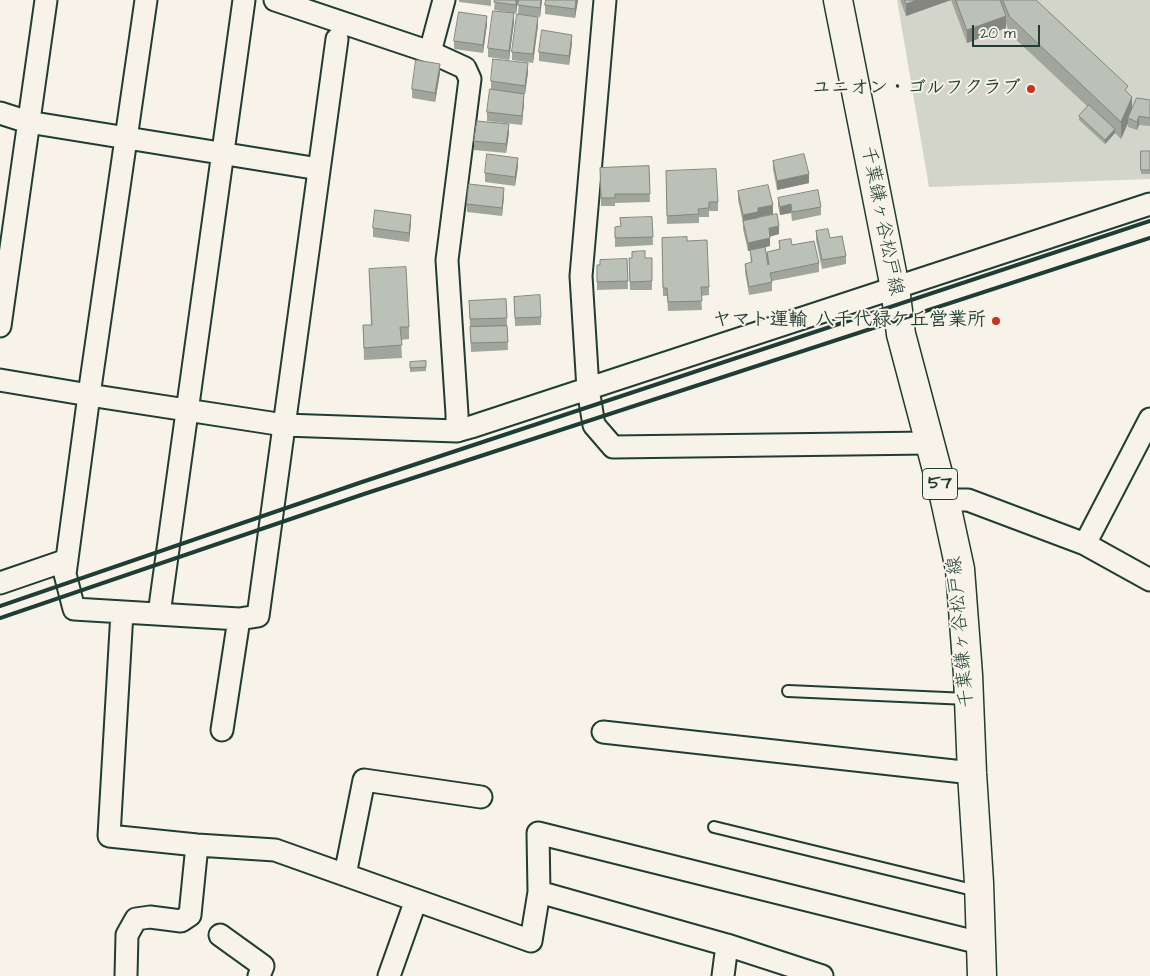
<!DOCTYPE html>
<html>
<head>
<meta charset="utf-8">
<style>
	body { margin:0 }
	#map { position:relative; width:1150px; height:976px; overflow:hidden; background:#f7f3e8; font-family:"Architects Daughter",sans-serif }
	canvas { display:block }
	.scale { position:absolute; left:972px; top:25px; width:68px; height:22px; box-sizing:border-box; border:2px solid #1f3d34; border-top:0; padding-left:6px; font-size:15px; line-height:18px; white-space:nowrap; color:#1f3d34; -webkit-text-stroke:4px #f7f3e8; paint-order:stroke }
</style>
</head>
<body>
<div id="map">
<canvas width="1150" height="976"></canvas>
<div class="scale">20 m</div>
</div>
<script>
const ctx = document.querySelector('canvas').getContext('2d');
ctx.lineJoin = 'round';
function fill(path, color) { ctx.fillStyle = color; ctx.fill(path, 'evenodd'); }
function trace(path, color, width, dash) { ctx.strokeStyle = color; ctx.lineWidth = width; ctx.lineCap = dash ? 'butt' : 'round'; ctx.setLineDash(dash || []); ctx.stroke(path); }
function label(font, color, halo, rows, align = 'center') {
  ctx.font = font + ' "Architects Daughter","Klee One",sans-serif'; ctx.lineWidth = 4; ctx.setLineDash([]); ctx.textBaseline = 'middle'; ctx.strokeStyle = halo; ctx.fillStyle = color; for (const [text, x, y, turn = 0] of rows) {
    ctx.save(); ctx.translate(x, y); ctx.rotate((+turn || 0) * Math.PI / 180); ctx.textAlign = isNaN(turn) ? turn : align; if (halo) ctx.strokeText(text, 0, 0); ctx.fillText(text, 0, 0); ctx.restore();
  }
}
fill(new Path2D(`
	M897 0H1150V179L929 187Z`), '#d3d5ca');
const lane = new Path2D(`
	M788 691 968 699
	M714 827 977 891`);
const street = new Path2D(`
	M146 0 89 395 65 574 74 609 239 619 258 616 337 39
	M275 0 430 52 444 0
	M605 0 581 276 588 389 594 425 613 447 929 443
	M430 52 465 68 470 79 447 260 457 414V431
	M0 113 28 122 319 169
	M0 326 46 0
	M0 380 89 395 284 425 457 431 471 427 1150 204
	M945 500H968L1085 544 1150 580
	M1085 544 1150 419
	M0 583 67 560
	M122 612 109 836 197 845 275 850 531 941 539 892 727 945 822 976
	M159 614 244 0
	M222 730 239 619
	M603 732 972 773
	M345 875 364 780 481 797
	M539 892 538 833 980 943
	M220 935 263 966 259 976
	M126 976 127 935 136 919 150 917 181 921 190 915 197 845
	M389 976 416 900
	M723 976 727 945`);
const primary = new Path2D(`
	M838 0 895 288 901 334 945 500 960 569 968 675 972 773 979 883 982 976`);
trace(lane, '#1f3d34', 14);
trace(street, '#1f3d34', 25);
trace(primary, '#1f3d34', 31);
trace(lane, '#f7f3e8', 10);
trace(street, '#f7f3e8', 21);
trace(primary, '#f7f3e8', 28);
trace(new Path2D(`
	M0 606 362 482 1150 221
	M0 618 364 494 1150 238`), '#1f3d34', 4);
fill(new Path2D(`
	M459 0H491V6L459 2Z
	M495 0H518L516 14 514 13V22L509 60 488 57V48L513 13 494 10Z
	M519 0H542L540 17 518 14Z
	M578 0 575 18 545 14V5Z
	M900 0H1036L1128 93 1132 108 1150 100V126L1139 125 1137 130 1128 127V123L1121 139 1115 133 1105 144 1079 120V116L1088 107 1010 34 1006 23V28L967 43 951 0 906 16Z
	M487 24 483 53 454 49V41Z
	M538 25 533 63 512 60V52Z
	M572 43 569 65 539 61V52Z
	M528 72 525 94H524V102L522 125 487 121V112L491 89V81Z
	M440 73 435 102 412 98V89Z
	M509 133 506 153 474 150V141Z
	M1141 151H1150V174H1141Z
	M773 161 809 183 777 190 773 169Z
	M518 166 515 186 485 182V173Z
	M649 166 650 202 615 203V206H601L600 168Z
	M666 180 718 202V211H709V217H699V223L667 224Z
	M738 191 773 214 758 217V218L779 234 770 236V246L765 247 767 257V252L779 250V241L792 245 819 263V272L772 281V291L749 295 745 272V264L751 263 750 251H748L743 229V223L738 200Z
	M504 196 502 216 467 212V204Z
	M778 198 821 207V215L792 221 791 213 780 215 778 206Z
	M652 217 653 245 615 247V227L620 226Z
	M411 223 409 242 373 237V228Z
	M816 231 830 238 846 256V264L822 269 816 240Z
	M662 238 687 241 709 287V295L701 296 702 310 668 311 667 296H663Z
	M629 258H652V290H630Z
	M627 259 628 289 597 290V265Z
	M369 269 409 327V339L401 340 402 358 364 360 363 325H371Z
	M514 297 541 317V325L515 326Z
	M506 299 508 350 471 352 469 301Z
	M426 361V371L410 372V362Z`), '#a1a69d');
fill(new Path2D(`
	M516 0H518L516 14Z
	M541 0H542L540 17V8Z
	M576 0H578L575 18V9Z
	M917 0H951L906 16V4Z
	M514 13V22L509 60V51Z
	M487 16V24L483 53V45Z
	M1006 16V28L967 43V30Z
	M538 17V25L533 63V54Z
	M572 35V43L569 65V56Z
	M528 63V72L525 94V86Z
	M440 64V73L435 102V93Z
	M524 94V102L522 125V116Z
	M1132 97V114L1128 118V123L1121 139V122Z
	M1139 116V125L1137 130V122Z
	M509 124V133L506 153V144Z
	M1115 129V133L1105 144V140Z
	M518 158V166L515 186V177Z
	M809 174V183L777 190V181Z
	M504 188V196L502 216V208Z
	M791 204V213L780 215V207Z
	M773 205V214L758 217V220L743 224V215L758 208Z
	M411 215V223L409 242V233Z
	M779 226V234L769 237V228Z
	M770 238V246L748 251V243Z`), '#83877f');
const building = new Path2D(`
	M495 0H516V5L494 2Z
	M519 0H541L540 8 518 5Z
	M546 0H576L575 9 545 5Z
	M905 0H917L906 4Z
	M956 0H1000L1006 16 967 30Z
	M1003 0H1036L1128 86 1125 90 1132 97 1121 122 1010 17Z
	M493 11 514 13 509 51 488 48Z
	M459 12 487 16 483 45 454 41Z
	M517 14 538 17 533 54 512 52Z
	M542 30 572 35 569 56 539 52Z
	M493 59 528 63 525 86 491 81Z
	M416 60 440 64 435 93 412 89Z
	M490 89 524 94 522 116 487 112Z
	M1137 98 1150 100V118L1139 116 1137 122 1128 118Z
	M1089 105 1115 129 1105 140 1079 116Z
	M477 121 509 124 506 144 474 141Z
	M1141 151H1150V170H1141Z
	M487 154 518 158 515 177 485 173Z
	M804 154 809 174 777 181 773 161Z
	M649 166 650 194H615V198H601L600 168Z
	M716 169 718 202H709V208L698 209 699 214 667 216 666 171Z
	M469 184 504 188 502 208 467 204Z
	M768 185 773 205 758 208V212L743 215 738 191Z
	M818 190 821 207 792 212 791 204 780 207 778 198Z
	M375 210 411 215 409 233 373 228Z
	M777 214 779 226 769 228 770 238 748 243 743 221Z
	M652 217 653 237 615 238V227L621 226 620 218Z
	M828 229 830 238 842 236 846 256 822 260 816 231Z
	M687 237V241L707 240 709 287H701L702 301 668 302 667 288H663L662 238Z
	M791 239 792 245 814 241 819 263 770 273 772 282 749 287 745 264 752 262 750 250 765 247 768 265 769 264 767 252 780 249 779 241Z
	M645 251V258H652V281L630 282 629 258H632V252Z
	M627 259 628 281 597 282V265H600V260Z
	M406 267 409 327H400L402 345 364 348 363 325H372L369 269Z
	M540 295 541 317 515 318 514 297Z
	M506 299 507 318 470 319 469 301Z
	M507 326 508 342 471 343 470 327Z
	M426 361V367L410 368V362Z`);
fill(building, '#bbc1b6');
trace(building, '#83877f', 1);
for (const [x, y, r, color] of [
	[1031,89,5,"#c8321e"],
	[996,321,5,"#c8321e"]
]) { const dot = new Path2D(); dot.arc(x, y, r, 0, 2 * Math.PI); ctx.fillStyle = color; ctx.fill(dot); trace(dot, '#f7f3e8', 2); }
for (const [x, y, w] of [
	[940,484,35]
]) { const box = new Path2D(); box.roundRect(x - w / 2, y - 15.5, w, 31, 4); ctx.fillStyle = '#f7f3e8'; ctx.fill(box); trace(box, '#1f3d34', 1); }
label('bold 18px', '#1f3d34', null, [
	["57",940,484]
]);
label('bold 19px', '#1f3d34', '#f7f3e8', [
	["ユニオン・ゴルフクラブ",1021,89],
	["ヤマト運輸 八千代緑ケ丘営業所",986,321]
], 'right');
label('19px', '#1f3d34', '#f7f3e8', [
	["千葉鎌ヶ谷松戸線",881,221,79],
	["千葉鎌ヶ谷松戸線",962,632,-95]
]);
</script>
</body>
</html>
